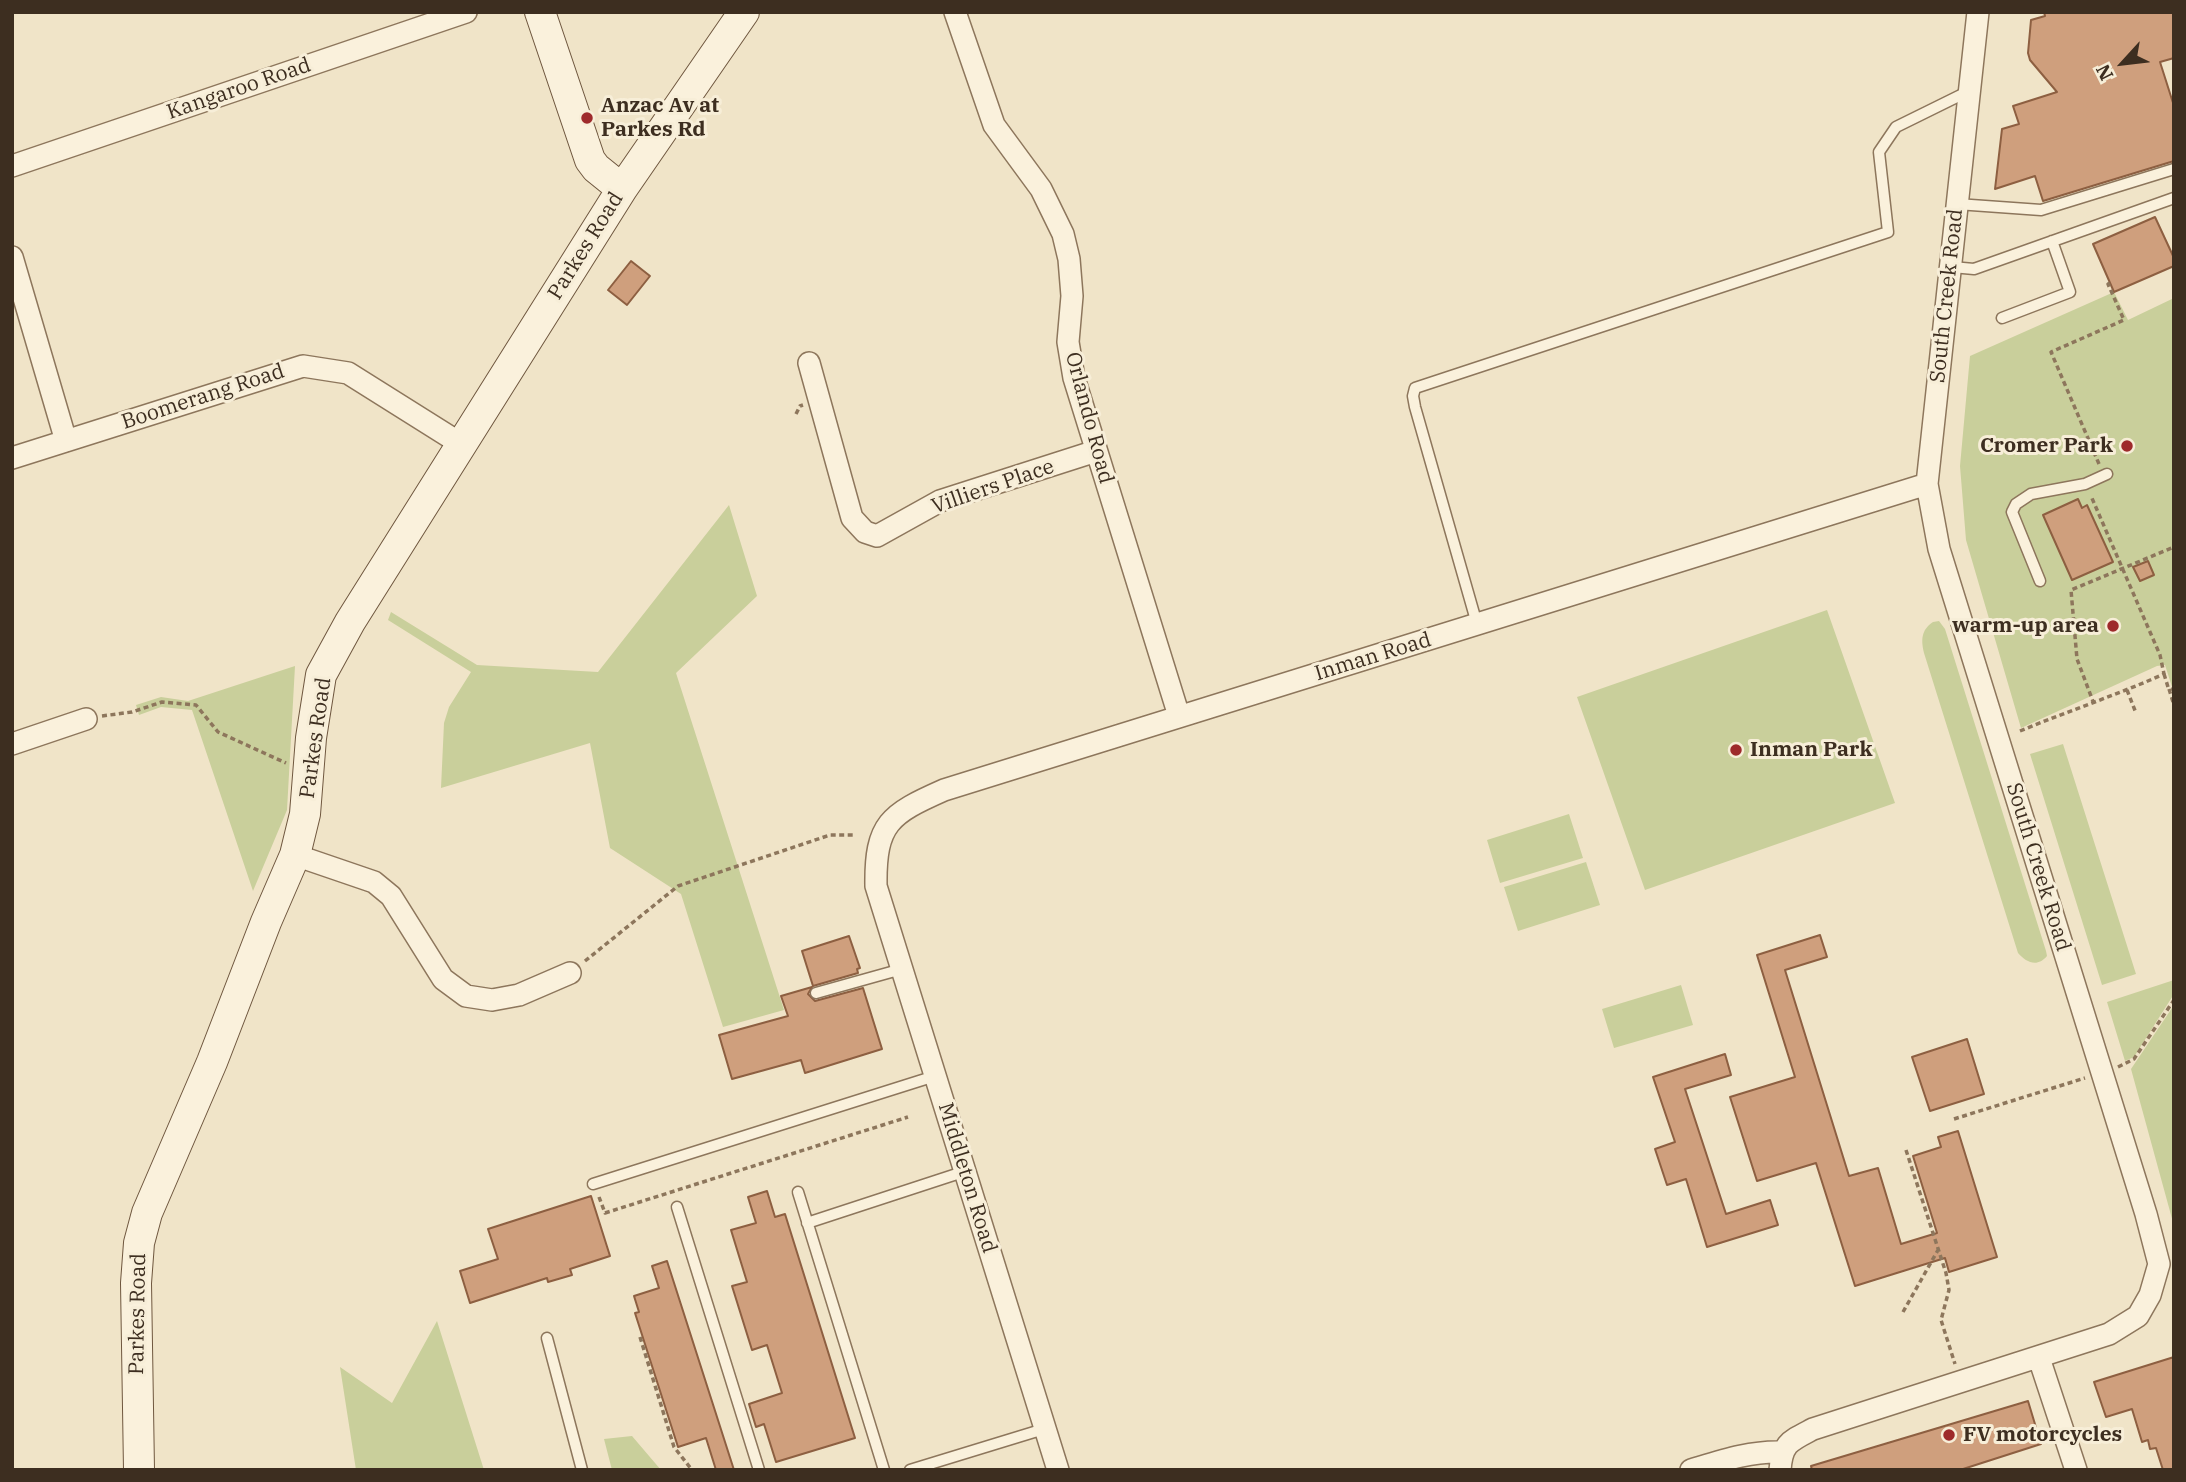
<!DOCTYPE html>
<html>
<head>
<meta charset="utf-8">
<style>
	body { margin:0 }
	#map { position:relative; width:2186px; height:1482px; overflow:hidden; background:#f0e4c8; font-family:"IBM Plex Serif",serif }
	canvas { display:block }
	.frame { position:absolute; inset:0; border:14px solid #3d2e20; pointer-events:none }
	.north { position:absolute; left:2088px; top:28px; width:70px; height:70px; -webkit-text-stroke:5px #f7eed8; paint-order:stroke; rotate:243deg; font-size:19px; font-weight:700; line-height:28px; text-align:center; color:#3d2e20 }
	.north::after { content:''; display:block; margin:auto; width:24px; height:32px; background:#3d2e20; clip-path:polygon(50% 0,100% 100%,50% 72%,0 100%) }
</style>
</head>
<body>
<div id="map">
<canvas width="2186" height="1482"></canvas>
<div class="frame"></div>
<div class="north">N</div>
</div>
<script>
const ctx = document.querySelector('canvas').getContext('2d');
ctx.lineJoin = 'round';
function fill(path, color) { ctx.fillStyle = color; ctx.fill(path, 'evenodd'); }
function trace(path, color, width, dash) { ctx.strokeStyle = color; ctx.lineWidth = width; ctx.lineCap = dash ? 'butt' : 'round'; ctx.setLineDash(dash || []); ctx.stroke(path); }
function label(font, color, halo, rows, align = 'center') {
  ctx.font = font + ' "IBM Plex Serif",serif'; ctx.lineWidth = 6; ctx.setLineDash([]); ctx.textBaseline = 'middle'; ctx.strokeStyle = halo; ctx.fillStyle = color; for (const [text, x, y, turn = 0] of rows) {
    ctx.save(); ctx.translate(x, y); ctx.rotate((+turn || 0) * Math.PI / 180); ctx.textAlign = isNaN(turn) ? turn : align; if (halo) ctx.strokeText(text, 0, 0); ctx.fillText(text, 0, 0); ctx.restore();
  }
}
fill(new Path2D(`
	M2114 292 2128 320 2174 298V693L2165 665 2157 666 2021 728 1966 540 1960 466 1970 356Z
	M729 505 757 596 676 673 784 1010 723 1027 681 894 610 848 590 743 441 788 444 723 449 707 471 672 388 620 391 612 477 665 598 672Z
	M1827 610 1895 803 1645 890 1577 697Z
	M1939 621 1945 629 2046 951 2047 956C2037 968 2026 962 2018 953L1924 653C1921 640 1921 630 1933 622Z
	M295 666 287 810 253 891 192 710 161 707 139 715 136 705 161 697 188 701Z
	M2063 744 2136 974 2102 985 2030 754Z
	M1569 814 1583 858 1500 883 1487 840Z
	M1586 862 1600 905 1518 931 1504 887Z
	M2174 980V994L2134 1057 2125 1061 2107 1002Z
	M1681 985 1693 1025 1614 1048 1602 1009Z
	M2174 1005V1226L2131 1069Z
	M437 1321 484 1470H356L340 1367 392 1403Z
	M632 1436 661 1470H612L604 1439Z`), '#c9cf9b');
const building = new Path2D(`
	M2044 12H2174V58L2160 62 2174 106V161L2043 201 2035 176 1995 189 2002 129 2019 124 2013 106 2057 92 2030 60 2028 53 2031 20 2045 16Z
	M2155 217 2174 258V266L2114 292 2093 244Z
	M631 261 650 276 627 305 608 290Z
	M2078 499 2082 508 2087 505 2113 562 2072 580 2043 515Z
	M2148 561 2154 575 2140 581 2133 567Z
	M1820 935 1827 957 1785 970 1849 1176 1878 1168 1901 1244 1937 1233 1913 1156 1941 1147 1938 1137 1958 1131 1997 1257 1949 1272 1945 1258 1855 1286 1816 1163 1757 1181 1730 1097 1795 1077 1757 955Z
	M849 936 860 968 857 969 858 973 813 986 802 951Z
	M812 987 808 994 815 1001 863 988 882 1049 805 1073 801 1060 732 1079 719 1035 788 1016 781 996Z
	M1967 1039 1984 1094 1930 1111 1912 1057Z
	M1725 1054 1731 1075 1685 1089 1726 1214 1770 1200 1778 1225 1707 1247 1686 1179 1667 1185 1655 1149 1675 1142 1653 1077Z
	M767 1191 775 1217 785 1214 855 1438 776 1462 764 1424 756 1427 749 1404 782 1393 767 1345 752 1350 732 1286 747 1282 731 1230 756 1223 748 1197Z
	M591 1196 610 1256 570 1269 572 1275 548 1282 547 1278 470 1303 460 1271 498 1259 488 1229Z
	M667 1261 734 1470H716L706 1438 678 1447 635 1313 639 1312 634 1296 659 1288 652 1266Z
	M2174 1357V1470H2163L2156 1448 2150 1449 2148 1440 2142 1442 2132 1409 2106 1417 2094 1382Z
	M2028 1401 2041 1444 1960 1470H1812L1811 1466Z`);
fill(building, '#cf9f7d');
trace(building, '#8d5f41', 2);
const lane = new Path2D(`
	M1957 204 2041 210 2174 169
	M1952 267 1974 269 2174 198
	M2002 318 2070 292 2052 241
	M2040 581 2012 512 2016 504 2031 494 2085 484 2107 474
	M1477 624 1415 407 1413 396 1415 388 1888 232 1879 152 1896 127 1969 91
	M816 993 902 969
	M593 1184 935 1076
	M798 1192 884 1470
	M677 1207 759 1470
	M807 1223 966 1171
	M547 1338 582 1470
	M910 1470 1044 1429`);
const street = new Path2D(`
	M955 12 994 125 1041 189 1063 234 1069 259 1072 296 1068 342 1074 378 1179 716
	M12 166 466 12
	M12 257 66 441
	M809 363 852 518 865 532 877 536 940 501 1096 451
	M12 458 303 366 348 373 461 444
	M12 744 86 719
	M295 855 374 882 391 896 443 979 466 996 492 1000 519 995 570 973
	M2039 1358 2076 1470
	M1058 1470 876 886C875 823 890 814 944 790L1927 484
	M1691 1470C1721 1461 1750 1451 1781 1452
	M1780 1470C1782 1443 1790 1441 1813 1429L2109 1334 2138 1316 2150 1295 2159 1264 2146 1214 1939 549 1927 484 1978 12`);
const secondary = new Path2D(`
	M540 12 590 160 596 168 622 189
	M139 1470 136 1283 139 1243 147 1213 212 1062 266 922 295 855 305 814 311 738 321 675 350 622 622 189 744 12`);
trace(lane, '#8d765c', 13);
trace(street, '#8d765c', 24);
trace(secondary, '#6f573f', 32);
trace(new Path2D(`
	M796 414 800 406 803 405
	M2099 464 2051 352 2124 320 2108 284 2110 283
	M2164 674 2168 687 2174 690
	M2169 689 2174 705
	M2127 690 2136 713
	M2094 704 2077 659 2071 590 2174 547
	M102 716 132 712 162 702 196 705 218 732 286 763
	M2020 731C2068 711 2117 695 2164 674L2160 655 2091 496
	M585 961 678 886 830 835H856
	M2118 1067 2134 1059 2174 1000
	M1954 1119 2085 1078
	M1906 1150 1946 1273 1949 1290 1941 1320 1955 1364
	M599 1197 605 1213 908 1117
	M1903 1312 1938 1250
	M640 1337 674 1447 692 1470`), '#8d765c', 3.5, [5, 3.5]);
trace(lane, '#faf1dc', 10);
trace(street, '#faf1dc', 21);
trace(secondary, '#faf1dc', 30);
for (const [x, y, r, color] of [
	[587,118,7,"#9e2a2b"],
	[2127,446,7,"#9e2a2b"],
	[2113,626,7,"#9e2a2b"],
	[1736,750,7,"#9e2a2b"],
	[1949,1435,7,"#9e2a2b"]
]) { const dot = new Path2D(); dot.arc(x, y, r, 0, 2 * Math.PI); ctx.fillStyle = color; ctx.fill(dot); trace(dot, '#f7eed8', 2.5); }
label('21px', '#3d2e20', '#f7eed8', [
	["Kangaroo Road",239,89,-19],
	["Parkes Road",586,246,-58],
	["South Creek Road",1947,296,-84],
	["Boomerang Road",203,397,-18],
	["Orlando Road",1089,418,75],
	["Villiers Place",993,487,-19],
	["Inman Road",1373,657,-17],
	["Parkes Road",316,738,-82],
	["South Creek Road",2038,867,73],
	["Middleton Road",967,1178,73],
	["Parkes Road",138,1314,-89]
]);
label('bold 21px', '#3d2e20', '#f7eed8', [
	["Anzac Av at",601,106],
	["Parkes Rd",601,130],
	["Cromer Park",2113,446,"right"],
	["warm-up area",2099,626,"right"],
	["Inman Park",1750,750],
	["FV motorcycles",1963,1435]
], 'left');
</script>
</body>
</html>
